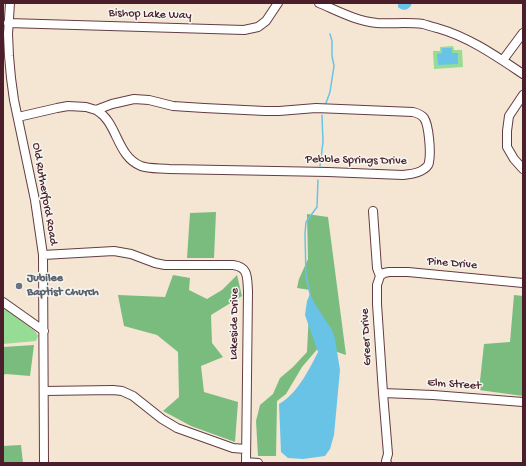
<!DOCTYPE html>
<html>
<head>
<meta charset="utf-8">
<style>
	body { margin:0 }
	#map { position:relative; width:526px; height:466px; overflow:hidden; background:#f4e6d2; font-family:"Gochi Hand",sans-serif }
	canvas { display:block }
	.frame { position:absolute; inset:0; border:4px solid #4a1f2b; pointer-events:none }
</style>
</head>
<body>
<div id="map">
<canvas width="526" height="466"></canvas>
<div class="frame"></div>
</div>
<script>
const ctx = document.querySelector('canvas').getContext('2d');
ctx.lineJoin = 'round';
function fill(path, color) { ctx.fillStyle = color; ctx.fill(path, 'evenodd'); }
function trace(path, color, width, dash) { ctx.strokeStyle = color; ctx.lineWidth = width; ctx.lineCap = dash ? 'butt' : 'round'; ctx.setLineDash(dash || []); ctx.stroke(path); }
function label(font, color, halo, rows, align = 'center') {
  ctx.font = font + ' "Gochi Hand",sans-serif'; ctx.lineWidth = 3; ctx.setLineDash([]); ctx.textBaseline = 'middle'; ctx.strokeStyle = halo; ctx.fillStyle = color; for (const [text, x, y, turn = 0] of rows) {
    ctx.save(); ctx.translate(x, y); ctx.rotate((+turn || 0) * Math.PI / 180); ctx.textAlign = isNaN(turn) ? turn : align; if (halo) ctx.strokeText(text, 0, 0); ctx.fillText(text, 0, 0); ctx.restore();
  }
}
fill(new Path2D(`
	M453 46 454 50H462L463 67 434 69 433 51H440V47Z
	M3 307 35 331 38 336 36 341 3 344Z`), '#97dc94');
fill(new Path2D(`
	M216 212 214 258H187L190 213Z
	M307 214 328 217 346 355 320 346 302 367 286 394 277 401 276 456H258L256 421 260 405 273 394 280 378 293 367 307 352 310 290 297 288 299 279 308 259Z
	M173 275 190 278 189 290 207 299 222 290 237 275 242 296 211 315 212 343 223 357 201 366 204 392 238 402 235 442 191 426 163 411 179 397 178 352 157 335 124 326 118 295 165 297Z
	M514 295 523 296V396L479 390 484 344 510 342Z
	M34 345 30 376 6 374 3 375V347Z
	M21 445 23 463H3V446Z`), '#79bc7e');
fill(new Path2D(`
	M398 3H412C410 10 403 12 398 7Z
	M442 48H452V53H458V64L438 65 437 54 442 53Z
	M310 294 315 304 332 330 335 339 340 370 334 435 330 449 325 456 303 459 288 458 281 452 279 404C297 394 309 370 318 352L305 315 307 301Z`), '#69c3e7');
trace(new Path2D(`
	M326 103 330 92 334 66 332 56V41L330 34
	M320 166 323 142 322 115
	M310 294 306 276 305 234 306 222 317 207 318 180`), '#69c3e7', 1.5);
const minor = new Path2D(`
	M10 3 8 34 9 56 11 78 14 100 35 200 43 255 44 463
	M319 3C338 11 356 21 377 23 392 24 407 22 423 24 427 25 432 27 437 28 469 37 496 56 523 74
	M8 23 244 30 258 27 266 21 278 3
	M503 60 523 33
	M523 95 509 116 507 131V147L514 159 523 169
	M18 117 57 108 68 106 86 107 96 110 112 104 134 99 149 100 173 106 204 108 265 111H279L316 108 413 112C417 113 421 114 424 118 429 125 431 153 429 162 429 165 427 167 424 169 418 174 410 174 403 175L328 172 169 169C160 168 149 169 141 166 116 156 118 122 96 110
	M373 211 377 268 380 276 377 285V304L383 393 388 454 386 461 387 463
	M43 255 114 251 131 254 155 263 165 265H233C249 267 247 278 248 291L246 463
	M380 276 384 273 389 272H408L523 283
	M3 302 44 331
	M44 391 113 390 122 391 133 396 162 419 177 428 233 448 245 449
	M383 393 433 395 523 402
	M246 462 258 463`);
trace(minor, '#643d44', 10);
trace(minor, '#fff', 8);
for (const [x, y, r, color] of [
	[19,286,4,"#6b7280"]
]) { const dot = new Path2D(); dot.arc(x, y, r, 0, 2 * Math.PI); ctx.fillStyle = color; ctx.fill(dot); trace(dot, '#f6f6f2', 1.5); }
label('12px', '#4a1f2b', '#f6f6f2', [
	["Bishop Lake Way",150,15,2],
	["Pebble Springs Drive",356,161,1],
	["Old Rutherford Road",44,194,80],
	["Pine Drive",452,264,5],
	["Lakeside Drive",235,324,-89],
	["Greer Drive",367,337,-93],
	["Elm Street",454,385,4]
]);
label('bold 12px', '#5b616d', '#f6f6f2', [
	["Jubilee",27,279],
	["Baptist Church",27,293]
], 'left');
</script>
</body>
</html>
